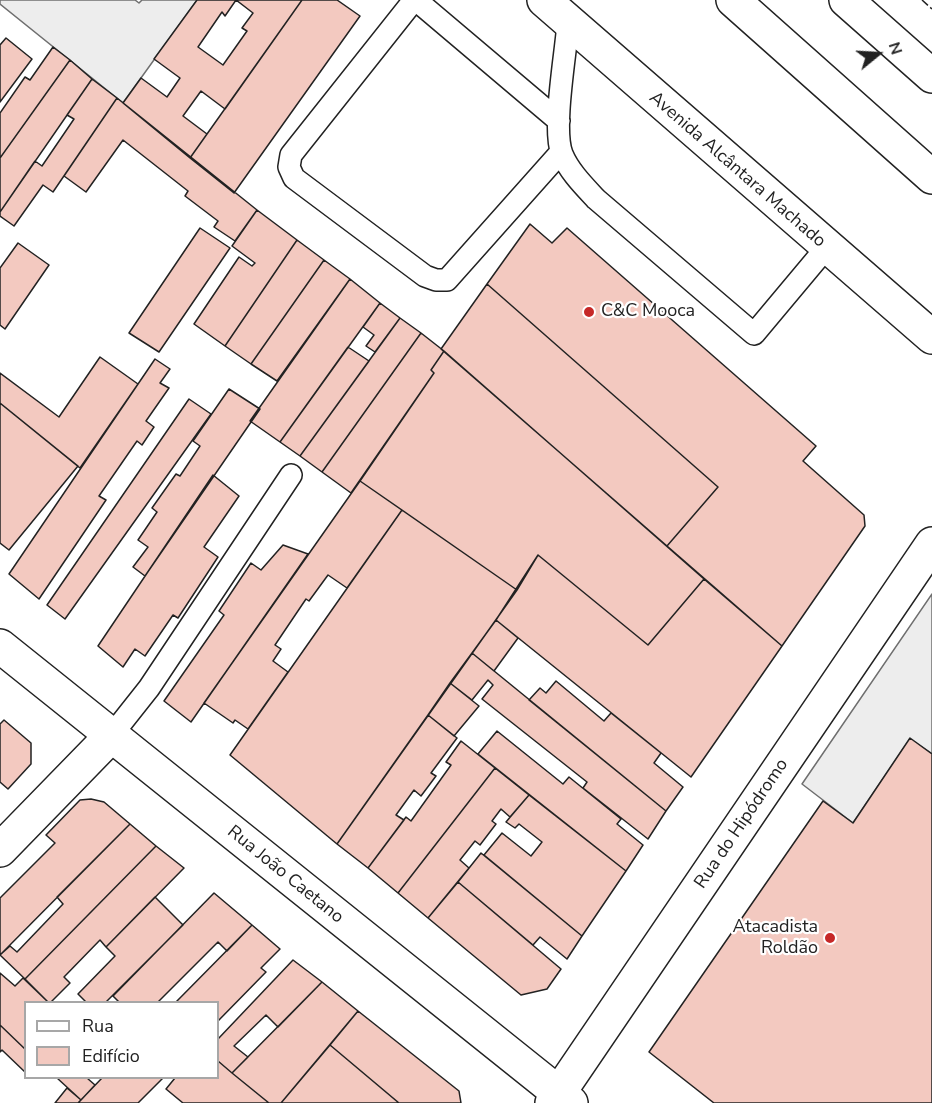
<!DOCTYPE html>
<html>
<head>
<meta charset="utf-8">
<style>
	body { margin:0 }
	#map { position:relative; width:932px; height:1103px; overflow:hidden; background:#fff; font-family:"Nunito Sans",sans-serif }
	canvas { display:block }
	.legend { position:absolute; left:24px; top:1001px; width:195px; height:78px; box-sizing:border-box; background:#fff; border:2px solid #a7a7a7; margin:0; padding:8px 10px; list-style:none; font-size:18px; color:#222 }
	.legend li { display:flex; align-items:center; gap:12px; height:30px }
	.legend b { width:30px; border:2px solid #a7a7a7 }
	.north { position:absolute; left:848px; top:24px; width:60px; height:60px; -webkit-text-stroke:4px #fff; paint-order:stroke; rotate:72deg; font-size:16px; font-weight:700; line-height:24px; text-align:center; color:#222 }
	.north::after { content:''; display:block; margin:auto; width:21px; height:27px; background:#222; clip-path:polygon(50% 0,100% 100%,50% 72%,0 100%) }
</style>
</head>
<body>
<div id="map">
<canvas width="932" height="1103"></canvas>
<ul class="legend">
<li><b style="height:8px;background:#fff"></b>Rua</li>
<li><b style="height:16px;background:#f3c9c0"></b>Edifício</li>
</ul>
<div class="north">N</div>
</div>
<script>
const ctx = document.querySelector('canvas').getContext('2d');
ctx.lineJoin = 'round';
function fill(path, color) { ctx.fillStyle = color; ctx.fill(path, 'evenodd'); }
function trace(path, color, width, dash) { ctx.strokeStyle = color; ctx.lineWidth = width; ctx.lineCap = dash ? 'butt' : 'round'; ctx.setLineDash(dash || []); ctx.stroke(path); }
function label(font, color, halo, rows, align = 'center') {
  ctx.font = font + ' "Nunito Sans",sans-serif'; ctx.lineWidth = 4.5; ctx.setLineDash([]); ctx.textBaseline = 'middle'; ctx.strokeStyle = halo; ctx.fillStyle = color; for (const [text, x, y, turn = 0] of rows) {
    ctx.save(); ctx.translate(x, y); ctx.rotate((+turn || 0) * Math.PI / 180); ctx.textAlign = isNaN(turn) ? turn : align; if (halo) ctx.strokeText(text, 0, 0); ctx.fillText(text, 0, 0); ctx.restore();
  }
}
const parking = new Path2D(`
	M0 0H135L139 3 142 0H197L123 103 0 4Z
	M932 594V754L910 739 853 823 802 784Z`);
fill(parking, '#ededed');
trace(parking, '#6f6f6f', 1.5);
const building = new Path2D(`
	M197 0H236L225 16 222 12 198 47 223 65 247 31 242 28 253 13 236 0H302L225 109 201 91 183 116 207 134 190 158 123 103 141 78 167 97 180 78 154 59Z
	M302 0H337L360 16 234 193 190 158Z
	M6 38 32 59 0 102V45Z
	M53 47 70 60 0 158V113L25 77 30 80Z
	M70 60 92 79 0 212V158Z
	M92 79 117 98 53 192 43 185 14 226 0 216V212L35 161 42 166 74 119 67 115Z
	M117 98 257 210 235 241 214 227 218 221 185 196 188 191 123 140 86 192 64 176Z
	M257 210 297 240 225 346 194 324 239 257 252 266 255 263 232 246Z
	M530 224 552 243 567 228 816 446 803 461 864 515 865 526 782 646 667 546 718 487 487 284Z
	M200 228 230 248 159 352 129 333Z
	M297 240 324 260 251 364 225 346Z
	M18 243 49 265 5 329 0 325V268Z
	M324 260 350 279 277 381 251 364Z
	M350 279 380 303 280 442 250 421Z
	M487 284 718 487 667 546 441 349Z
	M380 303 400 318 375 352 366 346 374 335 363 327Z
	M400 318 421 333 322 472 300 456Z
	M421 333 444 351 431 370 434 373 351 493 322 472Z
	M348 347 369 361 300 456 280 442Z
	M444 351 704 579 648 645 538 555 517 590 360 481 434 373 431 370Z
	M100 357 138 384 80 468 0 403V373L59 417Z
	M155 359 170 369 160 383 169 388 146 421 154 427 142 445 137 441 99 496 106 500 39 599 9 574Z
	M229 389 260 409 145 576 133 567 148 547 138 540 157 512 152 508 176 474 180 476 200 446 193 441Z
	M189 399 211 414 65 619 47 605Z
	M0 403 78 466 9 550 0 543Z
	M213 475 239 496 204 547 218 557 178 618 173 615 145 656 135 649 123 667 98 646Z
	M360 481 402 510 347 588 328 575 309 601 306 599 275 645 281 649 273 661 288 672 248 729 235 720 233 723 204 703Z
	M402 510 517 590 337 844 230 755Z
	M283 545 308 554 191 722 164 701 224 615 219 611 251 563 261 570Z
	M538 555 648 645 704 579 782 646 691 777 496 620Z
	M496 620 518 638 494 671 472 653Z
	M472 653 666 811 648 839 583 788 587 782 482 699 493 685 488 680 472 700 450 683Z
	M556 681 604 721 611 713 661 753 654 763 683 787 666 811 529 700 540 688 546 693Z
	M450 683 479 706 454 736 428 715Z
	M428 715 457 738 431 773 436 776 421 796 414 790 396 815 404 820 368 868 337 844Z
	M4 720 31 743V764L8 789 0 782V724Z
	M497 731 563 784 569 777 621 819 617 824 643 845 626 871 478 754Z
	M910 738 932 754V1103H714L649 1052 823 801 853 823Z
	M461 741 495 768 398 893 368 868 406 817 411 821 451 765 446 762Z
	M495 768 529 795 510 817 501 809 492 821 496 824 480 845 475 841 460 860 469 868 428 918 398 893Z
	M529 795 626 871 582 936 484 855 502 833 531 856 542 842 519 824 515 828 506 822Z
	M91 799 104 802 130 824 0 955V898L55 843 46 835 80 800Z
	M130 824 156 846 25 979 0 955 10 946 17 952 63 904 57 897Z
	M156 846 184 868 106 947 100 940 64 977 70 983 51 1002H48L25 979Z
	M481 853 582 936 567 959 540 937 533 945 458 882Z
	M458 882 561 969 547 989 521 995 428 918Z
	M214 893 252 925 227 951 218 942 158 1002H119L113 996Z
	M155 897 183 925 106 1002H86L78 994 115 956 106 947Z
	M252 925 280 949 261 968 266 972 218 1021V1002H176Z
	M293 960 322 982 278 1027 266 1015 234 1046 248 1057 232 1073 218 1061V1039Z
	M0 973 15 986 23 978 48 1002H26V1050L0 1025Z
	M322 982 358 1011 281 1103H269L232 1073Z
	M358 1011 459 1091 461 1103H399L330 1045Z
	M0 1025 26 1050V1073L2 1050 0 1052Z
	M330 1045 399 1103H281Z
	M218 1061 232 1073 269 1103H183L166 1089 175 1078H218Z
	M57 1078H87L95 1085 81 1100Z
	M102 1078H163L138 1103H78Z
	M67 1088 81 1100 78 1103H55Z`);
fill(building, '#f3c9c0');
trace(building, '#222', 1.5);
const service = new Path2D(`
	M414 0 291 155 289 167 294 178 425 276 436 280H447L561 152
	M416 0 559 121
	M568 23C566 53 552 128 562 154 569 171 583 185 596 199L754 334 826 248
	M111 736 149 688 291 475`);
const minor = new Path2D(`
	M0 646 571 1103
	M0 850 111 736
	M552 1103 932 544`);
const primary = new Path2D(`
	M846 0 932 76`);
const trunk = new Path2D(`
	M544 0 932 337
	M733 0 932 177`);
trace(service, '#222', 24);
trace(minor, '#222', 36);
trace(primary, '#222', 36);
trace(trunk, '#222', 36);
trace(service, '#fff', 21);
trace(minor, '#fff', 33);
trace(primary, '#fff', 33);
trace(trunk, '#fff', 33);
trace(new Path2D(`
	M922 0 932 9`), '#222', 1.5, [8, 3]);
for (const [x, y, r, color] of [
	[589,312,6,"#c62828"],
	[830,938,6,"#c62828"]
]) { const dot = new Path2D(); dot.arc(x, y, r, 0, 2 * Math.PI); ctx.fillStyle = color; ctx.fill(dot); trace(dot, '#fff', 2); }
label('18px', '#222', '#fff', [
	["Avenida Alcântara Machado",737,170,41],
	["Rua do Hipódromo",742,824,-56],
	["Rua João Caetano",285,875,39]
]);
label('18px', '#222', '#fff', [
	["C&C Mooca",601,312],
	["Atacadista",818,928,"right"],
	["Roldão",818,949,"right"]
], 'left');
</script>
</body>
</html>
